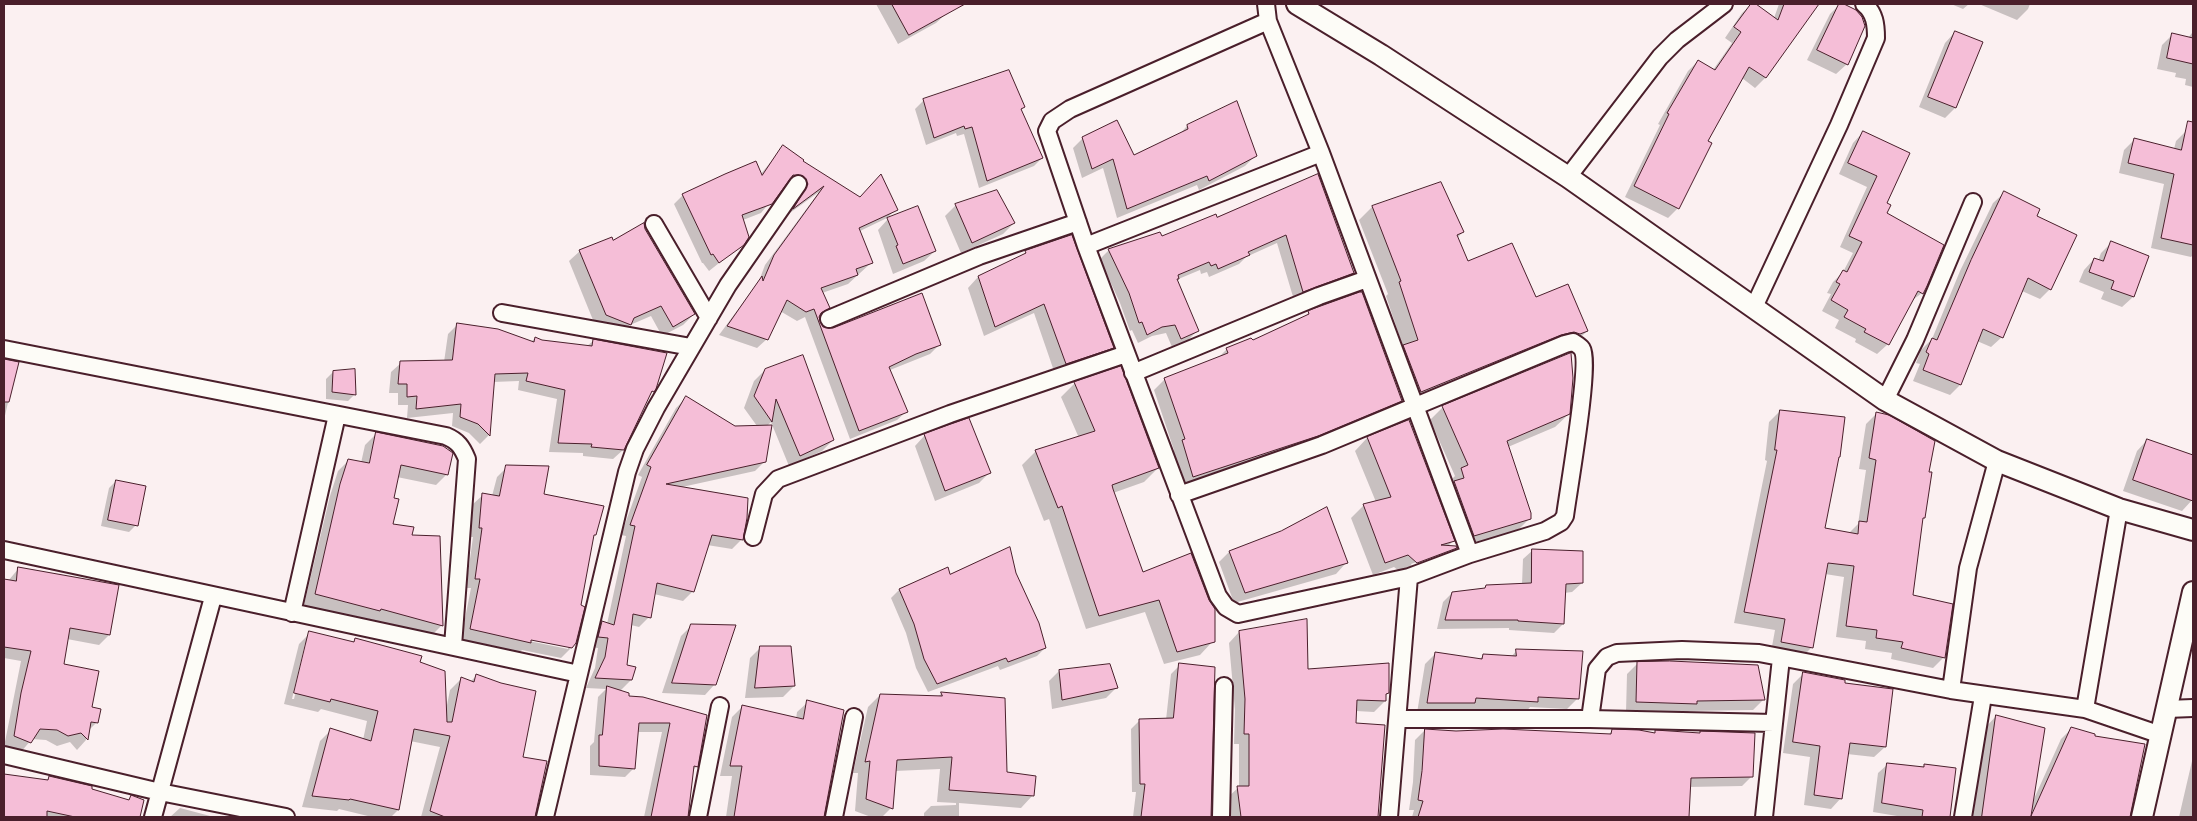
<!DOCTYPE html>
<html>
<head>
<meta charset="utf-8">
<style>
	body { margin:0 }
	#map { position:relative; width:2197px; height:821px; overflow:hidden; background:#fbf0f1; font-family:"Shantell Sans",sans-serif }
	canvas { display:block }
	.frame { position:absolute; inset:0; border:5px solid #4a1f2b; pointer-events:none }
</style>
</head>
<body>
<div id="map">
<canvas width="2197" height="821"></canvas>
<div class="frame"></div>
</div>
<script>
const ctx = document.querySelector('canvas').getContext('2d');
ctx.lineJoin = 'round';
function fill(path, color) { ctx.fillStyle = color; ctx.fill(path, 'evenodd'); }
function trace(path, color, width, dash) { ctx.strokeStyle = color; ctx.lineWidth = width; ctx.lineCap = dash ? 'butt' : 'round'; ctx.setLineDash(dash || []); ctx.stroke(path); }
fill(new Path2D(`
	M876 4H942L947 13 936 23 898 44Z
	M1752 4 1774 18 1779 4H1817L1765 78 1755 88 1742 78 1706 142 1678 208 1668 218 1625 197 1660 125 1658 124 1688 71 1698 61 1713 70 1732 43 1725 38 1742 13Z
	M1840 4 1855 11 1847 64 1836 74 1807 60 1830 14Z
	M1951 4H1969L1963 9Z
	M1979 4H2030L2028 9 2017 20Z
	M1955 32V108L1945 118 1919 107 1945 43Z
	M2192 33H2193V87L2185 85 2186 79 2175 77 2176 73 2157 69 2162 45 2173 34 2188 38Z
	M924 100 1024 107 1020 111 1042 158 1034 166 979 188 964 134 957 136 956 133 926 145 915 109Z
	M1237 103 1255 156 1245 166 1199 190 1197 185 1117 218 1103 168 1082 178 1073 148 1083 138 1133 156 1179 135 1187 126Z
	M2186 131 2193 132V255L2191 257 2151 248 2164 184 2119 173 2124 150 2134 140 2174 149 2176 141Z
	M1863 132 1908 153 1885 204 1886 214 1922 293 1910 302 1888 344 1877 354 1855 342 1856 339 1835 328 1839 320 1822 311 1831 294 1827 293 1833 282 1843 272 1853 253 1840 247 1867 187 1839 174 1853 143Z
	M783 147 801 161 860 198 896 209 887 218 860 231 871 263 848 284 822 293 829 307 818 317 822 328 939 345 930 354 890 370 907 411 897 420 850 439 805 317 797 321 780 311 767 339 757 348 719 335 759 281 765 265 819 192 787 215 799 194 794 184H785L761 213 743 220V244L709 271 703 263H702L674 204 683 195 760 175Z
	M1317 176 1353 273 1344 282 1294 300 1277 243 1246 257 1239 264 1209 277 1207 272 1201 274 1200 270 1176 280 1197 331 1188 340 1172 347 1166 333 1152 336 1138 343 1132 330 1130 331 1120 303 1100 259 1109 250 1161 238 1216 219Z
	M2004 193 2035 216 2050 289 2040 299 2022 291 2002 337 1991 347 1977 341 1960 385 1950 395 1913 381 1920 364 1916 363 1921 350 1932 339 1960 271 1993 203Z
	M956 205 1014 223 1003 234 961 253 945 216Z
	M1372 207 1463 232 1457 238 1468 263 1535 299 1587 331 1574 344 1407 405 1390 359 1403 347 1386 296 1388 294 1359 220Z
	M888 219 935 251 924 261 893 274 878 230Z
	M644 230 694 314 683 325 662 336 651 316 630 325 619 335 595 325 569 261 580 251 612 242Z
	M2111 243 2148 257 2133 297 2122 307 2101 299 2104 292 2079 282 2084 270 2094 259 2098 261 2101 253Z
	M1026 252 1112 347 1102 358 1055 374 1034 313 984 336 968 288 978 277 1021 257Z
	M1309 312 1401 400 1390 411 1307 446 1183 487 1173 452 1174 450 1154 390 1165 379 1219 357 1227 349 1253 342 1303 319Z
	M458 324 531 342 535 338 542 342 587 346 593 341 653 391 648 396 623 450 613 459 583 456V453L549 452 557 399 518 390 519 381 493 382 489 435 480 444 469 433 452 426 453 413 407 418 408 405H398V393H389L391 372 401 363 444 362 448 334Z
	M4 360 17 363 4 420Z
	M1120 368 1158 468 1144 482 1113 493 1143 574 1213 641 1200 655 1164 664 1145 612 1086 629 1049 519 1044 521 1022 465 1036 451 1079 438 1061 397 1075 383Z
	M765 370 833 440 822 451 789 466 771 422 767 426 765 461 755 471 682 487 742 539 732 549 707 545 693 591 683 601 654 594 649 617 639 627 631 625 626 666 631 680 620 691 627 697 706 716 697 766 692 771 686 817H644L662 732H637L634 768 625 777 590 775V746L594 742 598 697 606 689 586 688 595 668 598 648 589 647 592 633 602 623 607 624 626 536 621 535 642 477 638 475 676 408 686 398 735 427 757 426 744 408 754 381Z
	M333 372 355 394 348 401 326 399V379Z
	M1443 407 1569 414 1555 427 1508 447 1529 519 1516 532 1461 548 1449 482 1455 476 1430 420Z
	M1780 411 1824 529 1849 533 1858 524 1866 470 1859 469 1866 424 1877 413 1928 473 1924 518 1922 520 1911 596 1944 657 1933 668 1891 659 1892 653 1865 649 1866 641 1836 637 1844 577 1825 574 1812 647 1801 658 1771 652 1775 630 1734 623 1767 461 1765 460 1769 422Z
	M1409 421 1453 541 1447 547 1456 548 1443 561 1404 575 1394 567 1373 575 1351 518 1363 506 1376 502 1355 451 1367 438ZM1429 557 1435 558 1412 567 1411 564Z
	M376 434 447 474 436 485 397 477 392 499 391 525 411 536 442 625 431 636 370 619 368 621 304 605 330 496 338 471 349 460 361 463 365 445Z
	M925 435 989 473 979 483 935 501 915 446Z
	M2147 440 2193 456V499L2182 511 2123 491 2137 451Z
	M507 467 593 536 571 648 561 658 522 650 520 652 461 639 471 588H466L473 537H470L473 504 483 495 492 496 497 477ZM525 638 568 646V649L524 640Z
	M116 481 136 525 129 532 101 526 109 488Z
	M1281 532 1346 563 1336 574 1234 603 1219 562 1229 552Z
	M1533 550 1582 583 1572 592 1564 593 1563 624 1554 633 1509 630V628L1437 629 1443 602 1452 593 1483 590 1486 586 1522 584 1523 559Z
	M19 568 118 586 109 635 99 645 67 639 62 665 90 708 97 722 88 731 86 740 77 750 70 742 57 746 46 740 32 739 20 753 4 747 21 661 4 658V580L8 581Z
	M1015 573 1045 648 1037 656 1000 670 998 666 928 692 916 668 906 633 891 598 899 590 950 576Z
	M692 625 715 684 705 695 662 693 681 636Z
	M1239 632 1307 670 1388 693 1385 696V701L1374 712 1356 711 1355 724 1383 726 1377 817H1229L1227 798 1239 787V744H1234L1235 710 1229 643Z
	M310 633 352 643 356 639 419 663 446 710 450 690 461 679 470 682 477 675 521 758 534 817H421L440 747 410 741 398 810 391 817H372L339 809 337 811 302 807 320 741 331 730 363 740 367 721 321 709 318 712 284 704 299 644ZM305 644H307L294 699H292Z
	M761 647 794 686 783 697 745 698 750 658Z
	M1517 650 1578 698 1567 709 1530 707 1526 712 1468 709 1463 713H1417L1425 664 1436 653 1479 660 1484 655 1511 657Z
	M1690 662 1757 666 1763 700 1753 710 1689 711 1686 714 1626 712 1627 674 1638 663Z
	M1180 665 1213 668 1210 817H1133L1136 792H1132L1131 729 1140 720H1166L1171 674Z
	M1059 671 1116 688 1106 698 1052 709 1049 681Z
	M1804 673 1843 684 1885 747 1874 757 1847 754 1841 798 1831 809 1804 805 1810 757 1783 753 1793 684Z
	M941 694 1004 699 1005 774 1033 795 1021 808 959 803V817H924V813L931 806 956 805V803L937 802 940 769 895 771 891 808 882 817H871L855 811 858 773H853L868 707 880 695 937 697Z
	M808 702 827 787 823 817H726L732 776H720L732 717 743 706 796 719 797 712Z
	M1996 716 2033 801 2061 739 2071 729 2130 817H1973L1986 727Z
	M1425 730 1608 735 1612 731 1653 734 1656 732 1752 776 1742 786 1689 787 1688 817H1412L1414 810H1409L1413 782 1415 740Z
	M2193 760V817H2179L2192 761Z
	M1888 764 1922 768 1924 765 1955 769 1949 817H1903L1873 812 1878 773Z
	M4 775 46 781 50 777 128 801 131 797 143 801 139 817H4Z
	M180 808 214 817H170Z`), '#0003');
const building = new Path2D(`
	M892 4H965L909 35Z
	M1751 4H1756L1778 20 1784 4H1819L1766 78 1749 67 1708 141 1712 143 1679 209 1634 186 1669 114 1667 113 1698 60 1715 70 1741 32 1734 27Z
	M1839 4H1844L1856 10 1862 17 1865 26 1848 65 1817 50Z
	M1955 31 1983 42 1956 108 1928 97Z
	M2172 33 2193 38V64L2167 58Z
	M1009 70 1025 107 1021 109 1043 158 987 181 972 127 965 129 964 126 934 138 923 99Z
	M1237 101 1257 156 1209 181 1207 176 1127 209 1113 159 1092 169 1082 137 1117 120 1134 155 1188 129 1187 125Z
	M2188 121 2193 122V245L2161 238 2174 174 2128 163 2134 138 2181 150Z
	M1863 131 1910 153 1887 203 1891 205 1887 213 1944 245 1927 286 1923 294 1918 291 1889 345 1864 332 1866 329 1844 317 1848 310 1831 300 1840 284 1836 282 1843 270 1847 272 1862 242 1849 236 1877 176 1848 163Z
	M783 145 804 160 803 161 860 197 881 174 898 210 859 228 873 263 856 269 858 275 821 288 830 308 821 313 819 317 823 327 833 328 922 293 941 345 916 354 889 367 908 412 859 431 814 309 806 312 787 300 768 340 727 326 762 276 763 281 774 255 824 186 793 209 808 184 803 176 793 175 772 204 742 215 749 237 744 245 719 263 713 254 711 255 682 194 725 174 756 161 762 175Z
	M1318 174 1354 273 1303 292 1286 235 1248 252 1250 255 1218 269 1216 264 1211 266 1209 262 1178 275 1179 279H1177L1199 331 1181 339 1175 325 1162 327 1147 335 1142 322 1139 323 1129 293 1108 249 1160 232 1162 236 1216 214 1217 217Z
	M1441 182 1464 232 1457 235 1468 261 1512 243 1536 297 1568 284 1588 331 1580 334 1574 332 1561 335 1421 392 1403 345 1418 340 1399 282 1401 281 1372 206Z
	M997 190 1015 223 972 243 955 204Z
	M2004 191 2040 209 2037 216 2077 235 2051 290 2028 278 2003 338 1983 329 1961 385 1923 370 1929 354 1926 352 1932 338 1937 340 1971 260Z
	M918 206 936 251 903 264 896 246 898 245 887 218Z
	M644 223 645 229 695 314 673 327 661 306 634 318 631 325 606 315 579 250 612 237 613 240Z
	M1072 235 1114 348 1066 364 1044 304 995 327 978 276 1026 253 1025 251Z
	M2111 241 2149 256 2134 297 2111 289 2114 281 2089 272 2094 258 2103 261Z
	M1360 292H1362L1402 401 1318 436 1193 477 1182 440 1185 439 1164 378 1228 353 1226 348 1251 338 1253 340 1309 314 1308 311Z
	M457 323 498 329 534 342 535 337 542 340 592 346 593 339 667 353 656 389 654 392 652 391 624 450 591 447 592 444 558 443 565 390 526 381 528 373 495 374 490 436 478 424 460 417 461 404 416 409 417 396 407 397V384H398L400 361 452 360Z
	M1571 353 1573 378 1570 414 1507 441 1531 513V519L1474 536 1454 481 1464 478 1461 468 1468 465 1442 406Z
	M803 355 834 440 800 456 776 399 772 422 754 396 765 369Z
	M4 359 19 362 9 402H4Z
	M1121 366 1159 468 1112 485 1113 489 1143 572 1191 553 1209 600 1215 609V642L1177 652 1159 600 1099 616 1062 506 1058 508 1035 450 1095 431 1074 382Z
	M355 369 356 395 332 392 333 371Z
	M686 396 735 426 772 425 766 462 666 484 748 498 747 518 743 540 712 535 694 592 657 583 651 618 633 614 627 665 636 667 632 680 595 678 605 657 608 638 598 637 602 621 614 625 635 526 630 525 651 467 647 465Z
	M1780 410 1845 417 1840 457H1839L1825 528 1858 534 1859 521 1867 522 1876 460 1869 458 1876 412 1889 415 1935 441 1929 472H1932L1925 518H1923L1913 595 1953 604 1945 658 1901 648 1903 642 1876 638 1877 630 1846 626 1854 566 1828 563 1813 648 1781 642 1785 619 1744 612 1777 450H1775Z
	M969 418 991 473 945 491 924 434Z
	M1409 420 1455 541 1441 545 1456 546 1457 548 1417 563 1408 555 1385 563 1363 504 1391 497 1367 437Z
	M376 432 443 446 453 453 448 475 401 465 394 498 399 499 393 524 414 527 412 535 440 536 443 626 381 609 380 611 315 594 340 484 348 459 369 463Z
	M2147 439 2193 455V501L2133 480Z
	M506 465 549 466 544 494 604 506 596 535H594L581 605 585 607 576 643 572 648 531 640V643L470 629 480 579H475L482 528H479L482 493 499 496Z
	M116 480 146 486 138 526 108 520Z
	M1327 507 1348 563 1245 593 1229 551 1281 531Z
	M1010 547 1016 573 1039 623 1046 648 1008 662 1006 658 937 684 924 659 914 624 899 589 948 567 950 574Z
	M1532 549 1583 551V583L1566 584 1564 624 1518 621V620H1445L1452 592 1485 588 1486 585 1531 583Z
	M18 567 119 585 110 635 70 628 64 664 99 671 92 707 101 709 98 723 91 722 88 740 81 733 68 736 57 730 40 729 31 743 14 736 21 693 31 651 4 647V579L16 581Z
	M1307 619 1308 669 1389 663V693L1386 694V701L1357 700 1356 723 1385 725 1378 817H1241L1237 786H1249V734H1244L1245 699 1239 631Z
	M691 624 736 625 716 685 672 683Z
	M309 631 354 642 355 638 422 656 420 662 445 671 447 722H452L461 677 474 682 476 674 501 683 536 691 523 757 547 761 535 817H445L430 811 450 736 414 729 399 810 350 799 349 800 312 796 330 728 371 741 378 711 331 699 330 702 294 693Z
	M760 646H791L795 686 755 688Z
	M1516 649 1583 651 1579 699 1538 697V702L1476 698 1475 703H1427L1435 652 1482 659 1483 654 1516 656Z
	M1670 661 1758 665 1765 700 1697 701V704L1636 702 1637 662Z
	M1179 663 1215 667 1211 817H1141L1145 784H1140L1139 719 1173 718Z
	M1110 664 1118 688 1062 700 1059 670Z
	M1803 672 1845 680V683L1893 689 1886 747 1850 743 1842 799 1814 795 1820 746 1793 742Z
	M607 686 629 693V696L643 697 707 715 698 767 694 766 688 817H651L670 723H639L635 769 599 766V735H602Z
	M941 692 1005 698 1007 772 1036 776 1034 796 949 790 952 757 897 760 893 809 866 799 870 761 865 762 880 694 942 696Z
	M807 700 844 710 824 817H734L742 766H730L742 705 803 719Z
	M1996 715 2045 728 2031 816 2071 727 2095 734V736L2145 744 2130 817H1982Z
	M1425 729 1456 731 1503 729 1611 734 1612 729 1639 730 1655 733V730L1700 733V731L1755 733 1753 777 1691 778 1689 817H1418L1423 801 1418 800 1422 771Z
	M1887 763 1924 767V764L1956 768 1950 817H1922L1923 810 1882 803Z
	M4 774 48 780 49 776 92 786V789L129 800 131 795 144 800 140 817H75L47 811V817H4Z`);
fill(building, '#f5bed7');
trace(building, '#4a1f2b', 1);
const minor = new Path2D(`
	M1266 4 1268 21 1321 153 1470 554
	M1568 177 1660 57 1677 40 1724 4
	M654 224 709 318
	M1086 246 1321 153
	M1754 307 1839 125 1876 38C1876 25 1875 13 1864 4
	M502 313 691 347
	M829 319 979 256 1078 222
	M4 349 446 436C458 441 462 447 467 459L453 646
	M1133 373 1319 296 1367 279
	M1885 400 1915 340 1973 202
	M1179 495 1322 445 1565 344 1573 342C1576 344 1580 346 1582 349 1591 363 1568 492 1565 516L1561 522 1545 531 1470 554 1409 577 1238 614 1226 607 1218 596 1086 246 1047 131 1052 121 1070 109 1268 21
	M753 537 764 494 778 479 950 414 1126 354
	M4 550 579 674
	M292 613 337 415
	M1951 690 1968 568 1997 461
	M2085 709 2119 509
	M2167 709 2193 708
	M1398 719H1590L1774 723
	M1590 719 1597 669 1607 657 1617 653 1682 650 1759 653 1951 690 2085 709 2161 735
	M4 755 160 792 286 817
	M153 817 213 597
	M545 817 627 472 635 449 656 408 728 285 798 184
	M698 817 720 706
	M834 817 854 717
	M1221 817 1224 686
	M1389 817 1409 577
	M1764 817 1781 658
	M1963 817 1983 696`);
const tertiary = new Path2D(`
	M1297 4 1381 55 1568 177 1885 400 1997 461 2119 509 2193 530
	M2142 817 2193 592`);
trace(minor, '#4a1f2b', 20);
trace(tertiary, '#4a1f2b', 24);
trace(minor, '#fdfcf7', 16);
trace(tertiary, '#fdfcf7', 20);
</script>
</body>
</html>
